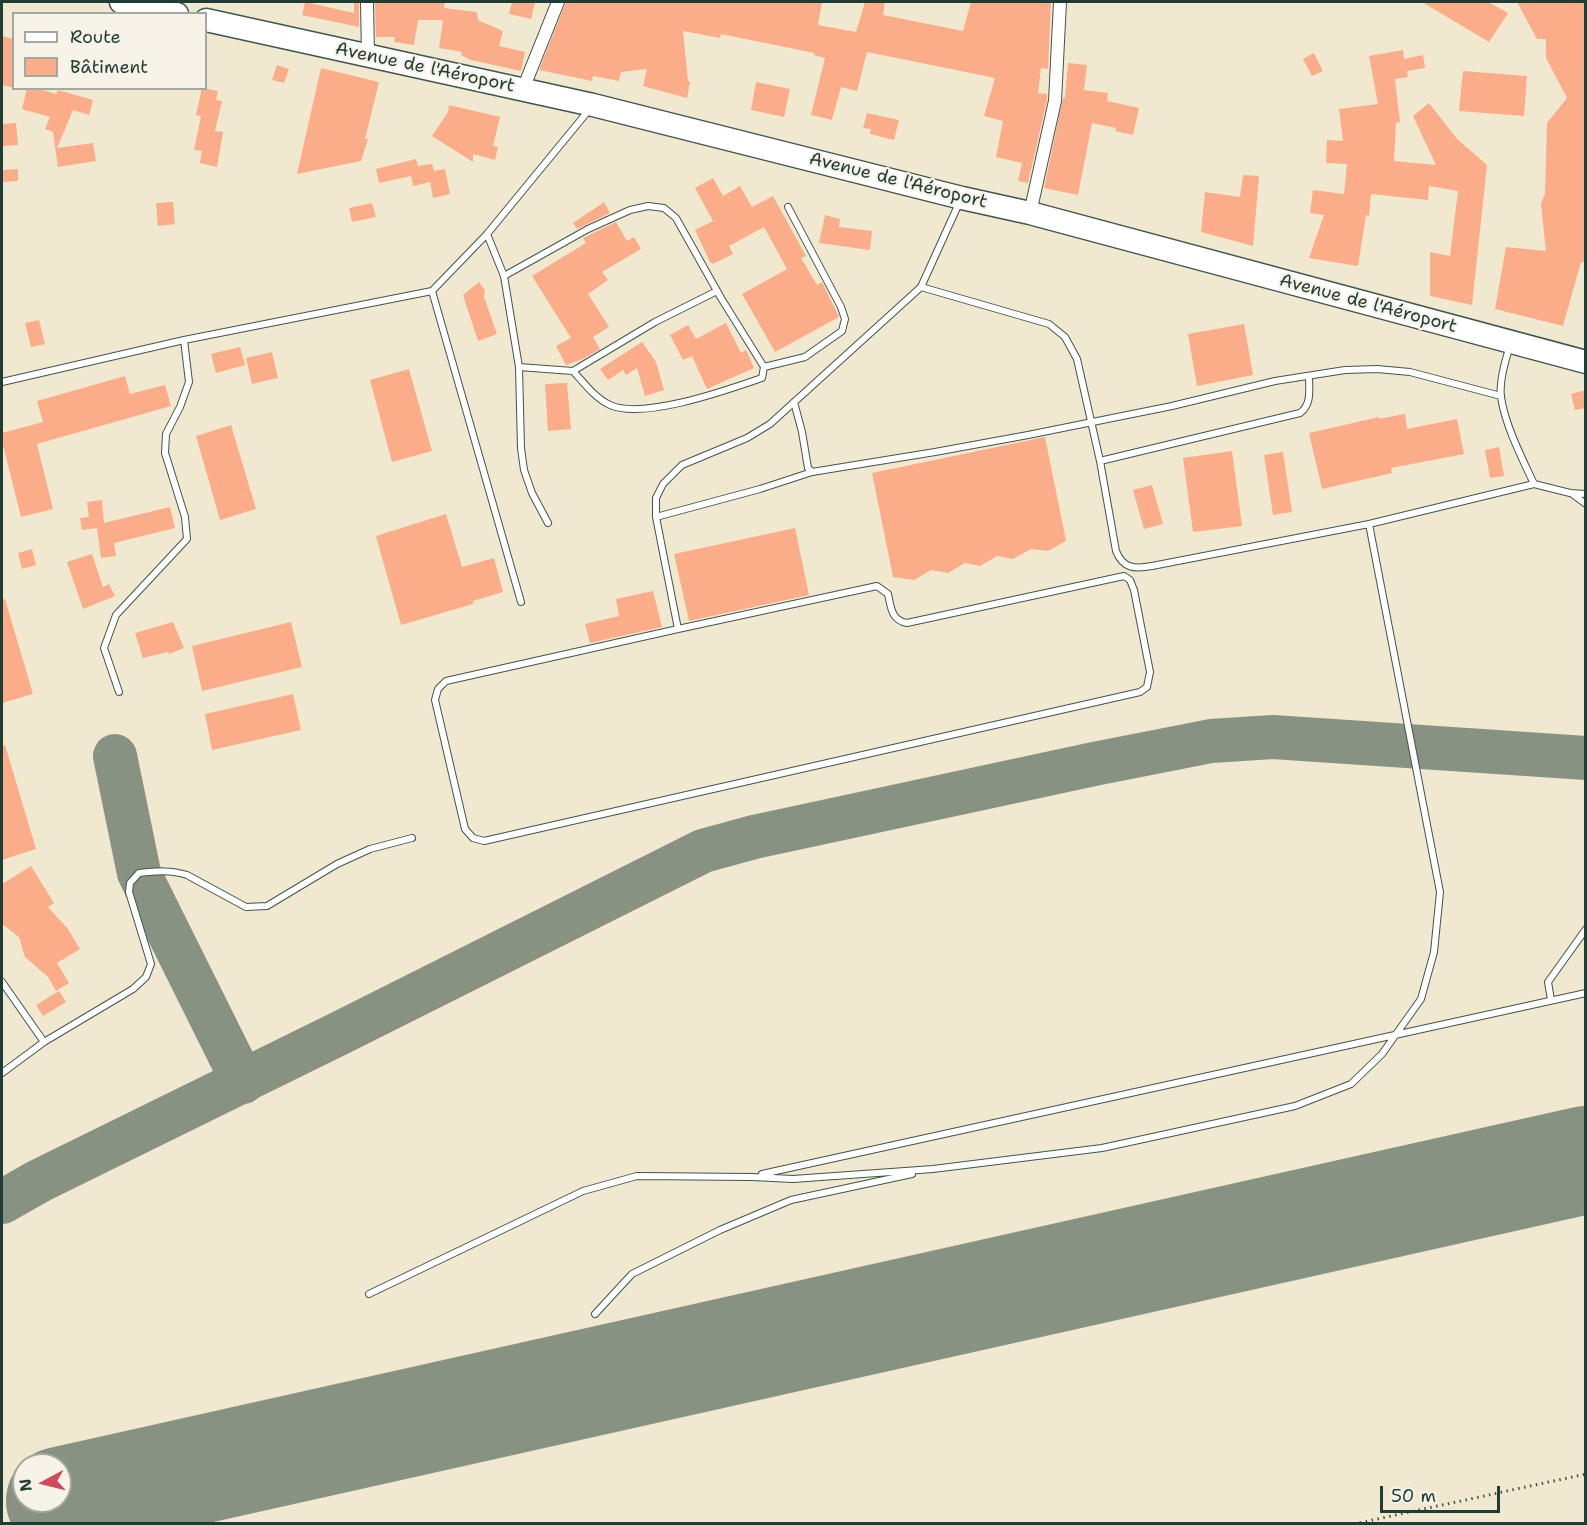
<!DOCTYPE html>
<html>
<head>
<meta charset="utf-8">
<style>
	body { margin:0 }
	#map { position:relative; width:1587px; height:1525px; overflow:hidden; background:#f0e8cf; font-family:"Shantell Sans",sans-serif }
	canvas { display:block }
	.frame { position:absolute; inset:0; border:3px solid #1f3d34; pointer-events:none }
	.legend { position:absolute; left:12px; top:12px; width:195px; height:78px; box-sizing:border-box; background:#f7f3e8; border:2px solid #a1aaa0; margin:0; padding:8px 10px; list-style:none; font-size:18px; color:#1f3d34 }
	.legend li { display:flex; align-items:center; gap:12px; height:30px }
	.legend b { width:30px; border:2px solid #a1aaa0 }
	.north { position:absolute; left:12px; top:1453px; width:60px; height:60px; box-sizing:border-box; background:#f7f3e8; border:2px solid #a1aaa0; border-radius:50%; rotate:263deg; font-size:16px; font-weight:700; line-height:24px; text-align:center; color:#1f3d34 }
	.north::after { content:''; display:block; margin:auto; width:21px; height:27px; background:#d1495b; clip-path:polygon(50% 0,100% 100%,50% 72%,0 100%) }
	.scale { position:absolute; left:1380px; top:1486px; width:120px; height:27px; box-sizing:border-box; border:3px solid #1f3d34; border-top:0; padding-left:8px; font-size:18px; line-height:21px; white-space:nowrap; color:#1f3d34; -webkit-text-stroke:4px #f7f3e8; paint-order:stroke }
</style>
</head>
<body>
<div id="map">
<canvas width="1587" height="1525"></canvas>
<div class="frame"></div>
<ul class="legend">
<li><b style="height:8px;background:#fff"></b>Route</li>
<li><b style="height:16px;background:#fbad89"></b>Bâtiment</li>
</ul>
<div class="north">N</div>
<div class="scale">50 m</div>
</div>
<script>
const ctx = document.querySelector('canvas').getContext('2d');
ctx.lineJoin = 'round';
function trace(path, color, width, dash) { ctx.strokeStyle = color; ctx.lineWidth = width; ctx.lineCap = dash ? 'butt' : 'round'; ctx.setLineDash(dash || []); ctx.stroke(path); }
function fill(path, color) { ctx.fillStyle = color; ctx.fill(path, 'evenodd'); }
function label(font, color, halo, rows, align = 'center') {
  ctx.font = font + ' "Shantell Sans",sans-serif'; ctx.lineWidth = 4.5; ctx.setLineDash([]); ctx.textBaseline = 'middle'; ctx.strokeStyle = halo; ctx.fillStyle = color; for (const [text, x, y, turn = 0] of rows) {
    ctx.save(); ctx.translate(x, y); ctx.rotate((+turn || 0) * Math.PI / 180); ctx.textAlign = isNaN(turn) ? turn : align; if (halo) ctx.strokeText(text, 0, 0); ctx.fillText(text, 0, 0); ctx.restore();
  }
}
trace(new Path2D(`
	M115 756 139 873 243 1082
	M2 1202 39 1181 340 1033 703 851 754 837 1094 764 1211 741 1273 737 1586 758`), '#889282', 44);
trace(new Path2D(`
	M60 1501 1586 1160`), '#889282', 108);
fill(new Path2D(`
	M305 2 354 13V2H359V27L302 15Z
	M375 2H445L444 8 477 12 478 20 503 31 499 46 525 52 521 71 471 60 461 55 462 52 439 48 443 20H418L414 45 394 42 395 37H376Z
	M512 2H535L531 19 509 14Z
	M566 2H822L818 25 856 32 865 2H885L883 15 963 31 971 2H1051L1048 69 1041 68 1038 93 1047 94V100L1028 183 1018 181 1022 163 996 157 1003 121 984 116 995 78 867 52 857 91 841 87 832 120 811 115 825 58 814 55V53L721 34 720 38 683 31 688 81 690 82 687 98 643 86 647 69 621 72 619 81 593 76 592 81 539 70Z
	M1422 2H1488L1508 13 1489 42Z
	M1517 2H1586V262H1581L1563 326 1495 309 1506 247 1546 251 1541 204 1545 193 1547 123 1567 98 1546 58V39H1537Z
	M2 36 14 39V88L2 85Z
	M1403 50 1404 59 1423 55 1425 68 1407 71 1408 77 1395 79 1400 122 1396 123 1394 161 1436 165 1413 116 1429 103 1457 139 1487 165 1472 305 1430 296V252L1450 256 1458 191 1429 186 1428 200 1371 194 1369 216 1366 215 1358 266 1309 258 1324 215 1310 213 1313 190 1344 194 1347 164 1326 163 1327 140 1343 141 1339 109 1378 104 1369 56Z
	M1314 53 1323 71 1312 76 1303 59Z
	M1068 63 1087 65 1084 90 1108 93 1107 101 1139 108 1133 135 1115 131 1116 128 1092 123 1078 195 1044 188 1063 98H1065Z
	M277 65 289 69 284 83 272 80Z
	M321 68 379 82 365 139H368L361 161 297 174Z
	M1463 71 1527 76 1524 116 1459 111Z
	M756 82 790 89 784 117 751 110Z
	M27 88H36L56 94 58 90 93 100 89 115 73 110 57 148 93 143 96 161 58 167 53 132 45 129 50 117 22 109Z
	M202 88 218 91 216 100 222 101 215 131 223 132 217 167 200 163 202 151 194 150 201 116 196 115Z
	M449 105 500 117 493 146 498 147 495 160 473 154V162L432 136 448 112Z
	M867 113 899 120 894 140 870 134 871 129 863 128Z
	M16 123 18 145 2 146V124Z
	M416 159 418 166 432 164 434 171 445 169 450 194 433 198 430 182 413 186 411 176 379 183 376 169Z
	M18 169V181L2 182V170Z
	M1243 175 1259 176 1253 246 1201 232 1205 192 1240 197Z
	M713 178 723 196 740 186 752 207 773 196 806 256 801 258 817 285 822 282 839 317 775 352 742 294 787 269 764 227 729 246 733 254 713 264 710 262 695 230 713 221 695 188Z
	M173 202 175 224 158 226 156 203Z
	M604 202 610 213 577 229 573 223Z
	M372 203 376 217 352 222 349 208Z
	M825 215 840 219 839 227 872 231 870 250 819 243Z
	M616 222 627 241 634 237 641 249 602 272 608 280 588 294 609 327 593 337 600 349 583 359 566 365 556 346 571 338 532 276 586 243 583 238Z
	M479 282 485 290 484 297 497 334 478 341 463 295Z
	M39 320 45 344 31 347 25 323Z
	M726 323 741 353 746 350 754 368 707 389 692 356 683 360 670 335 688 325 696 339Z
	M1244 324 1253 375 1197 386 1188 334Z
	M642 342 656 362 664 390 645 396 637 368 626 375 623 370 608 380 600 369Z
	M240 347 245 365 216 373 211 354Z
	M272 352 278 378 252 384 246 358Z
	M409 369 432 451 392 462 370 380Z
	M125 376 130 394 165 385 171 406 37 444 53 509 21 517 2 441V433L43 422 37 401Z
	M567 383 571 429 548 431 545 384Z
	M1586 390V408L1575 410 1571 394Z
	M1405 414 1407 429 1457 419 1464 454 1391 468 1392 473 1322 489 1309 433 1379 417V419Z
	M231 425 256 509 220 520 196 436Z
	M1045 437 1066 541 1048 551 1031 549 1013 559 997 556 980 566 965 563 948 573 931 570 914 580 893 577 872 473Z
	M1499 447 1504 476 1490 478 1485 450Z
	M1232 451 1242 526 1193 532 1183 458Z
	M1283 452 1292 512 1273 515 1264 455Z
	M1152 485 1163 524 1144 529 1133 490Z
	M102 500 104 523 170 507 175 528 114 543 116 556 101 558 97 528 82 530 80 518 89 517 87 502Z
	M446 514 462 567 494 558 503 592 473 601V604L401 625 376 536Z
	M795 528 809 595 689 621 674 554Z
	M32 549 36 565 22 569 18 553Z
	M92 554 103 587 109 584 115 596 83 609 67 562Z
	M653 591 662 627 590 643 585 624 619 616 616 599Z
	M5 599 33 694 2 703V600Z
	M173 622 184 648 169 654 168 652 143 658 135 633Z
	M291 622 302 667 202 691 192 646Z
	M293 694 301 730 212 750 205 714Z
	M5 745 36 849 2 860V746Z
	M31 866 54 903 48 907 68 929 80 949 57 963 69 983 56 991 48 977 25 957 19 937 2 924V884Z
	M59 991 66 1002 43 1016 36 1005Z`), '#fbad89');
const lane = new Path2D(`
	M487 234 504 276 519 367 521 448 524 470 532 493 548 523
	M504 276 588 229 630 210 648 206 664 208 676 218 721 298 764 367
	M921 287 1049 324 1065 337 1077 359 1100 461 1116 551C1123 569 1135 569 1152 566L1369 524
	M432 291 521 602
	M1510 346C1505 361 1499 381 1501 397 1505 425 1522 458 1534 484
	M519 367 573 371 655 322 717 291
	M573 371C584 383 595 398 610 405 643 420 727 390 762 378L764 367 805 357 842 331 845 319 841 307 788 207
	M2 382 184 340 432 291 487 234 589 110
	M794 402 802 432 808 468 812 472
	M1100 461 1300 413C1312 404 1309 390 1309 376
	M1571 493 1586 504
	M656 517 760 489 812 472 935 452 1028 435 1172 406 1275 381 1345 370 1377 369 1410 372 1501 396
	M678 629 446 681 438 689 435 700 465 829 473 838 484 841 1140 692 1147 687 1150 672 1134 590 1130 580 1124 576 907 623C891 620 891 607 888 594L877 586 678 629 656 517V498L663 484 682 465 747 438 770 424 921 287 960 201
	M119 692 104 648 116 615 187 539 185 517 165 453 166 434 180 407 189 382 184 340
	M2 982 44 1042
	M1551 1000 1548 982 1586 929
	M2 1073 44 1042 133 989 146 977 151 964 129 892 130 883 139 873C156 871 171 870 187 875L246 907 267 906 337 864 370 849 412 838
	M762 1174 1586 993
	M369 1294 583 1191 637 1176 752 1177 793 1179 933 1169 1102 1148 1295 1106 1351 1084 1382 1054 1421 999 1434 952 1440 892 1369 524 1534 484 1570 493 1586 494
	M595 1314 632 1274 720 1230 791 1200 912 1174`);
const street = new Path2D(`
	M367 2 368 55
	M523 89 558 2
	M1030 213 1055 101 1060 2`);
const highway = new Path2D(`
	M121 2 177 14
	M206 20 593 105 962 198 1030 213 1586 362`);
trace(lane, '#3e574b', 8);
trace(street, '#3e574b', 14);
trace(highway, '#3e574b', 25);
trace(new Path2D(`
	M1354 1524 1586 1474`), '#3e574b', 3, [1.5, 4.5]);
trace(lane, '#fff', 6);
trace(street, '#fff', 12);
trace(highway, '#fff', 22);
label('18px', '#1f3d34', '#f7f3e8', [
	["Avenue de l'Aéroport",425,68,12],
	["Avenue de l'Aéroport",898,181,14],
	["Avenue de l'Aéroport",1368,304,15]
]);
</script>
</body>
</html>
